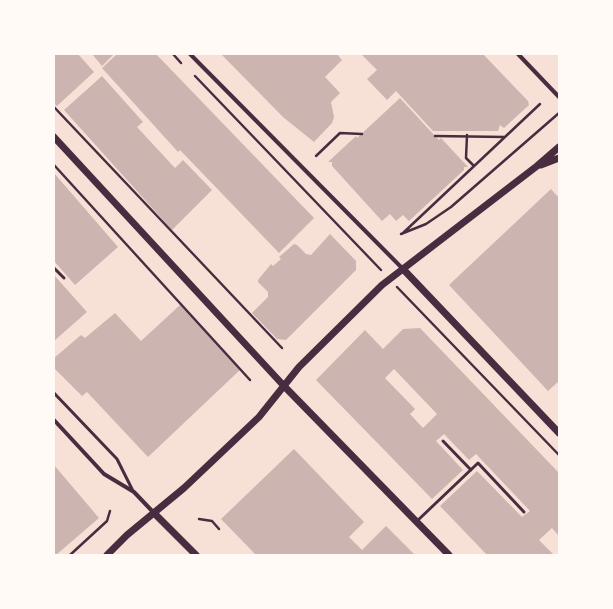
<!DOCTYPE html>
<html>
<head>
<meta charset="utf-8">
<style>
	body { margin:0 }
	#map { position:relative; width:613px; height:609px; overflow:hidden; background:#f7e1d7; font-family:"Fira Sans Condensed",sans-serif }
	canvas { display:block }
	.frame { position:absolute; inset:0; border:55px solid #fffaf5; pointer-events:none }
</style>
</head>
<body>
<div id="map">
<canvas width="613" height="609"></canvas>
<div class="frame"></div>
</div>
<script>
const ctx = document.querySelector('canvas').getContext('2d');
ctx.lineJoin = 'round';
function fill(path, color) { ctx.fillStyle = color; ctx.fill(path, 'evenodd'); }
function trace(path, color, width, dash) { ctx.strokeStyle = color; ctx.lineWidth = width; ctx.lineCap = dash ? 'butt' : 'round'; ctx.setLineDash(dash || []); ctx.stroke(path); }
fill(new Path2D(`
	M54 54H78L94 72 57 106 54 103Z
	M92 54H114L102 66Z
	M117 54H156L314 218 279 253 180 150 178 152 102 68Z
	M221 54H337L342 60 325 77 340 93 331 102 334 117 332 123 314 142 283 117Z
	M361 54H483L528 101 529 105 504 128 500 125 498 131H433L396 91 387 100 367 79 377 70Z
	M102 76 143 122 137 127 175 168 183 160 212 190 172 230 64 110Z
	M400 98 435 136 439 140 441 138 468 167H464V170L409 221 403 215 396 221 390 214 382 221 332 166V162H328L356 136 357 138Z
	M54 173 118 247 75 285 54 261Z
	M551 189 557 196 559 194V381L548 391 449 285Z
	M330 234 356 261V270L286 340 277 339 252 313 268 297V292L258 282V280L271 264 273 266 281 259 279 257 294 244 297 245 306 254 311 255Z
	M54 275 87 312 54 341Z
	M180 305 241 369 148 457 87 392 82 396 54 368V358L81 335 85 338 115 313 141 341Z
	M420 328 559 473V536L552 528 539 540 554 555H487L440 506 477 471 522 517 530 511 476 454 469 460 444 434 436 441 463 470 432 499 316 380 365 330 383 349 403 329ZM394 369 437 414 423 428 410 414 415 409 385 378Z
	M294 449 364 522 349 537 362 550 386 526 415 555H256L221 519Z
	M54 465 99 518 56 555H54Z`), '#ccb4b1');
trace(new Path2D(`
	M173 54 181 63
	M195 76 381 270
	M54 107 282 348
	M467 135 466 158 474 166
	M435 136 505 137
	M316 156 340 133 362 134
	M54 165 250 380
	M403 233 540 104
	M401 234 426 224 451 207 559 113
	M397 287 559 455
	M199 519 212 521 219 529
	M70 555 107 521 110 511`), '#4a2c40', 2.5);
trace(new Path2D(`
	M54 268 64 278
	M54 393 117 459 133 491
	M443 441 471 470
	M416 522 478 463 524 512`), '#4a2c40', 3);
trace(new Path2D(`
	M190 54 403 269
	M518 54 559 97
	M54 420 104 474 134 492 154 513`), '#4a2c40', 4);
trace(new Path2D(`
	M54 137 284 386 449 555
	M541 165 559 158
	M403 269 559 433
	M154 513 196 555
	M107 555 127 535 184 488 259 417 299 367 382 285 537 166 559 147`), '#4a2c40', 7);
</script>
</body>
</html>
